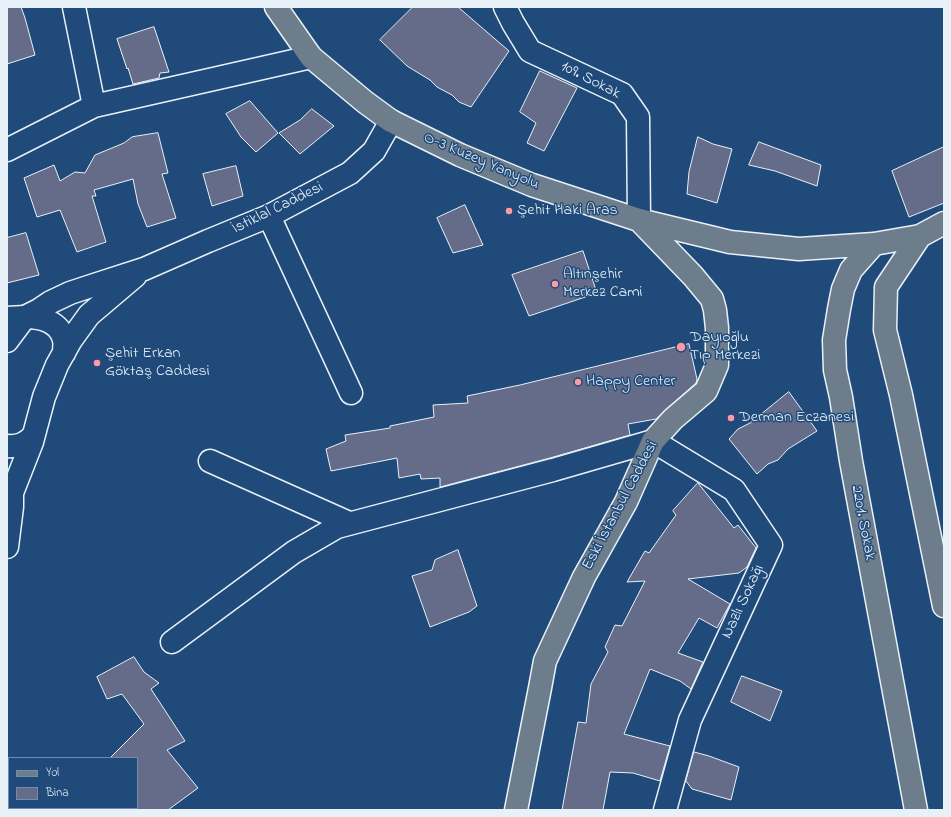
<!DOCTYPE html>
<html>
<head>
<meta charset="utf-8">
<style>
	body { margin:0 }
	#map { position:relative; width:951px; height:817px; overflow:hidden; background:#1f4a7a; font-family:"Indie Flower",sans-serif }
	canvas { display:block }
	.frame { position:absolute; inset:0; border:8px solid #e8f1f8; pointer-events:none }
	.legend { position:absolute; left:8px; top:757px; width:130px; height:52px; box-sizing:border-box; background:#1f4a7a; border:1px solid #6f8dac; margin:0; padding:5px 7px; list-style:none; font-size:12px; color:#e8f1f8 }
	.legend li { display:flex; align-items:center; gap:8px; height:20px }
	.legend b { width:20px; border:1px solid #6f8dac }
</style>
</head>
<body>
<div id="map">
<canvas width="951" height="817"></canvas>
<div class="frame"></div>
<ul class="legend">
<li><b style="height:5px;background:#6d7d8c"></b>Yol</li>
<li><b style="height:11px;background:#646c8a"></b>Bina</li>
</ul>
</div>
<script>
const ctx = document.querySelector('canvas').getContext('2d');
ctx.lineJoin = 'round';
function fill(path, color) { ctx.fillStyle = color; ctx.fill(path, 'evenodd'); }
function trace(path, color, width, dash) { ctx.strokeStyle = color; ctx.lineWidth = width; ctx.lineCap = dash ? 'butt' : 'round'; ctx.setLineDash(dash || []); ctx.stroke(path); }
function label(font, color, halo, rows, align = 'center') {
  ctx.font = font + ' "Indie Flower",sans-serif'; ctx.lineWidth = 3; ctx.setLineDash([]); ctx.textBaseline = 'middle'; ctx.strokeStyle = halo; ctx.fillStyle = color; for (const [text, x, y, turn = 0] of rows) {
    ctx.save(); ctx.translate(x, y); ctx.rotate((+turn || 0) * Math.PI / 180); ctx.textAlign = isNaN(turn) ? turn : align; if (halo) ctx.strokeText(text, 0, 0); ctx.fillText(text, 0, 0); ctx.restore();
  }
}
const building = new Path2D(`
	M7 7H21L25 18 35 55 7 64Z
	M413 7H458L509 51 471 107 459 102 452 95 437 87 430 80 407 66 380 40Z
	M154 27 169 72 160 73 159 78 133 84 128 68 127 69 117 39Z
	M540 71 577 88 544 151 527 143 536 123 520 112Z
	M250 101 278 133 256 152 241 137 226 114Z
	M312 109 334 126 300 154 279 133 300 120Z
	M158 133 168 173 162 174 176 218 147 227 138 204 133 179 94 190 96 196H92L106 242 77 252 60 210 37 217 24 178 54 165 60 181 75 172 85 173 95 155 124 143 132 137Z
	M698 137 713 144 732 149 717 203 687 194 689 172Z
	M759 142 821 165 817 186 775 171 749 165Z
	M944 147V203L909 217 892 171Z
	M236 166 243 196 212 206 203 174Z
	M465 205 483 245 453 253 437 218Z
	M26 233 39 275 7 283V238Z
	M583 251 597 293 529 316 512 275Z
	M689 344 697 379 696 383 665 410 656 419 628 424 630 435 550 458 440 487V478L421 479 420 474 399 478 397 458 331 471 326 449 346 441 345 435 390 428V426L434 417 433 405 468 403 467 396 520 385Z
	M789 392 817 431 788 449 778 460 768 464 757 474 729 439 738 429 750 423Z
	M698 483 734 528 738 525 756 548 747 567 739 573 688 579 730 604 717 628 699 618 678 653 703 662 691 689 680 681 650 669 624 734 670 746 660 781 633 773 610 772 603 810H562L578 722 586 723 591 684 608 652 605 647 615 625 622 626 645 581 627 582 645 551 649 553 676 515 673 511Z
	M458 550 477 606 469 612 430 627 412 576 432 570 435 560Z
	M134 657 144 672 159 683 151 689 185 741 167 750 198 788 168 810H137V758H110L144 724 122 694 107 699 97 677Z
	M742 676 782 691 770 721 731 702Z
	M694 752 709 756 739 767 731 800 692 789 686 781Z`);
fill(building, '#646c8a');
trace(building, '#e8f1f8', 1);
const minor = new Path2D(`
	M74 7 94 106
	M505 7 513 23 530 51 622 94 638 117 639 220
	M7 150 94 106 311 57
	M269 216 351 393
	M7 318 25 317
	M210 461 349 523
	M172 642 294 552 337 527 553 470 653 441 734 490 771 545 690 720 665 810`);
const secondary = new Path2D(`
	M25 317C41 317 60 322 64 340 65 344 64 348 64 353
	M7 341 25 317 39 310 51 302 70 293 88 287 144 269 208 241 269 216 350 173 374 151 391 121
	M7 446C18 447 26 444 34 435
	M7 547 12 507V493L32 442 44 397 57 365 71 340 89 315 135 276`);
const primary = new Path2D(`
	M276 7 311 57 365 102 391 121 460 155 532 185 639 220 730 242 799 249 874 244 920 236 944 223
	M920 236 886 287 885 330 901 395 944 606
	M874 244 851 270 843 289 839 309 834 340 835 370 841 397 851 461 916 810
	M516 810 540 688 545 661 584 577 626 502 653 441 673 419 706 391 717 365V328L715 310 712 299 693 276 639 220`);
trace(minor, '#e8f1f8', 25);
trace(secondary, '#e8f1f8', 25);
trace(primary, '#e8f1f8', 25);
trace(minor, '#1f4a7a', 22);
trace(secondary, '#1f4a7a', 22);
trace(primary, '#6d7d8c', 22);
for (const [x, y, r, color] of [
	[509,211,4,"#ff9aa2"],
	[555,284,4,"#ff9aa2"],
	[681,347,5,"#ff9aa2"],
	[97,363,4,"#ff9aa2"],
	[578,382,4,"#ff9aa2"],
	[731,418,4,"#ff9aa2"]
]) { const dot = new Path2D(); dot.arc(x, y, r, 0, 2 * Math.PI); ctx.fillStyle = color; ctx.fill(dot); trace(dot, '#1f4a7a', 1.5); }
label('16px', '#e8f1f8', '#1f4a7a', [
	["109. Sokak",590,81,27],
	["O-3 Kuzey Yanyolu",481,162,23],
	["İstiklal Caddesi",278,209,-26],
	["Eski İstanbul Caddesi",621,506,-62],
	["2201. Sokak",862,523,79],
	["Nazlı Sokağı",744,602,-65]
]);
label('16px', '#e8f1f8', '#1f4a7a', [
	["Şehit Haki Aras",517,211],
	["Altınşehir",563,275],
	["Merkez Cami",563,293],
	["Dayıoğlu",690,338],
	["Tıp Merkezi",690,356],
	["Şehit Erkan",105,354],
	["Göktaş Caddesi",105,372],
	["Happy Center",586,382],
	["Derman Eczanesi",739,418]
], 'left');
</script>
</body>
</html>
